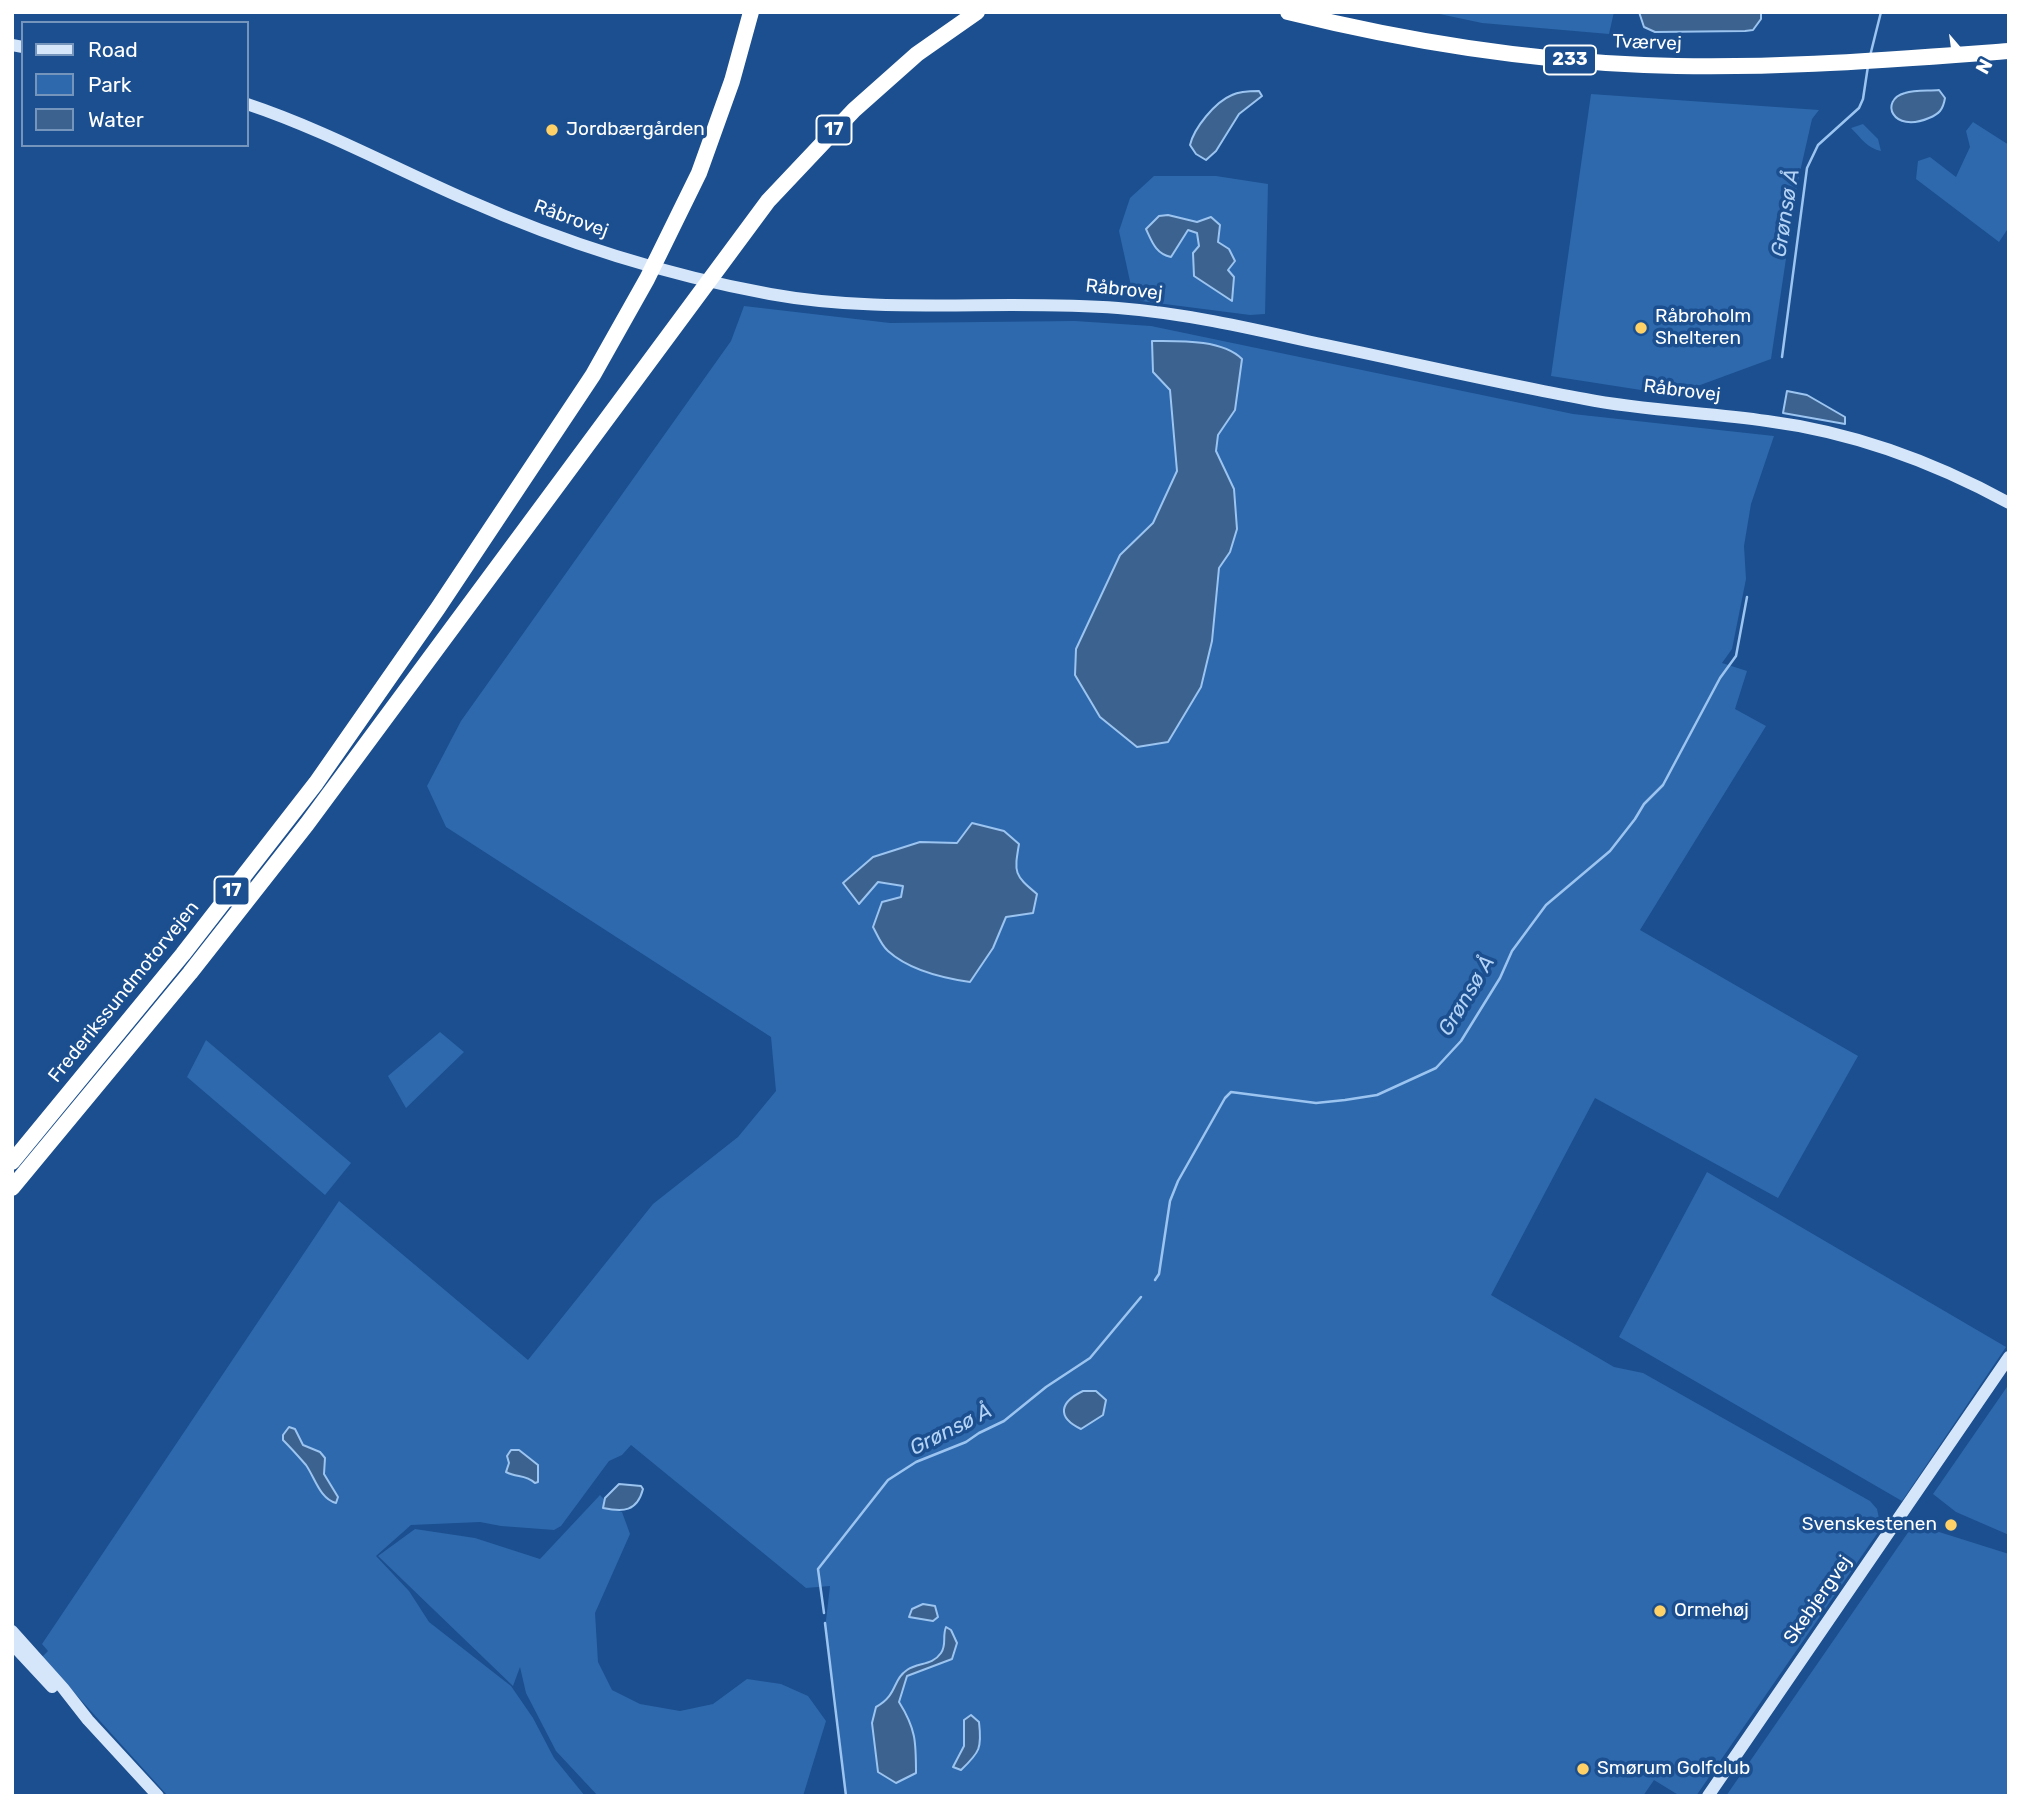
<!DOCTYPE html>
<html>
<head>
<meta charset="utf-8">
<style>
	body { margin:0 }
	#map { position:relative; width:2021px; height:1808px; overflow:hidden; background:#1b4f8f; font-family:Rubik,sans-serif }
	canvas { display:block }
	.frame { position:absolute; inset:0; border:14px solid #fff; pointer-events:none }
	.legend { position:absolute; left:21px; top:21px; width:228px; height:126px; box-sizing:border-box; background:#1b4f8f; border:2px solid #7695bc; margin:0; padding:9px 12px; list-style:none; font-size:21px; color:#fff }
	.legend li { display:flex; align-items:center; gap:14px; height:35px }
	.legend b { width:35px; border:2px solid #7695bc }
	.north { position:absolute; left:1930px; top:21px; width:70px; height:70px; -webkit-text-stroke:5px #1b4f8f; paint-order:stroke; rotate:119deg; font-size:19px; font-weight:700; line-height:28px; text-align:center; color:#fff }
	.north::after { content:''; display:block; margin:auto; width:24px; height:32px; background:#fff; clip-path:polygon(50% 0,100% 100%,50% 72%,0 100%) }
</style>
</head>
<body>
<div id="map">
<canvas width="2021" height="1808"></canvas>
<div class="frame"></div>
<ul class="legend">
<li><b style="height:9px;background:#d6e6fa"></b>Road</li>
<li><b style="height:19px;background:#2e69ad"></b>Park</li>
<li><b style="height:19px;background:#3c6290"></b>Water</li>
</ul>
<div class="north">N</div>
</div>
<script>
const ctx = document.querySelector('canvas').getContext('2d');
ctx.lineJoin = 'round';
function fill(path, color) { ctx.fillStyle = color; ctx.fill(path, 'evenodd'); }
function trace(path, color, width, dash) { ctx.strokeStyle = color; ctx.lineWidth = width; ctx.lineCap = dash ? 'butt' : 'round'; ctx.setLineDash(dash || []); ctx.stroke(path); }
function label(font, color, halo, rows, align = 'center') {
  ctx.font = font + ' Rubik,sans-serif'; ctx.lineWidth = 7; ctx.setLineDash([]); ctx.textBaseline = 'middle'; ctx.strokeStyle = halo; ctx.fillStyle = color; for (const [text, x, y, turn = 0] of rows) {
    ctx.save(); ctx.translate(x, y); ctx.rotate((+turn || 0) * Math.PI / 180); ctx.textAlign = isNaN(turn) ? turn : align; if (halo) ctx.strokeText(text, 0, 0); ctx.fillText(text, 0, 0); ctx.restore();
  }
}
fill(new Path2D(`
	M1430 12H1614L1609 34 1482 23Z
	M1591 94 1819 110 1812 119 1797 185 1771 359 1673 395 1551 376Z
	M1973 122 2009 145V227L1999 242 1916 179 1918 161 1930 157 1956 177 1970 147 1966 131Z
	M1863 124 1878 139 1881 151C1868 149 1860 137 1851 128Z
	M1154 176H1216L1268 184 1265 314 1250 315 1141 301 1133 295 1119 231 1130 198ZM1168 215 1197 222 1211 217 1220 225 1218 242 1229 249 1228 270 1193 253 1199 246 1197 233 1189 229 1163 255 1154 246 1146 229Z
	M744 306 890 323 1075 321 1151 326 1573 414 1774 436 1751 504 1744 546 1746 579 1732 649 1722 663 1747 671 1735 709 1766 726 1640 930 1858 1056 1778 1198 1595 1098 1491 1295 1614 1367 1643 1373 1870 1501 1877 1509 1881 1528 1696 1796H1680L1654 1780 1643 1796H846L835 1693 825 1629 830 1586 806 1588 631 1445 622 1455 609 1461 561 1526 554 1530 501 1526 480 1522 411 1525 376 1556 409 1591 429 1622 511 1686 533 1718 554 1758 585 1796H168L42 1657 48 1651 42 1644 339 1201 528 1360 653 1204 738 1137 776 1091 771 1037 446 827 427 786 461 721 731 341ZM1242 359 1235 410 1218 435 1216 452 1234 489 1230 552 1219 568 1212 641 1201 687 1168 742 1137 747 1100 717 1075 675 1076 649 1120 555 1153 523 1177 471 1170 390 1153 372ZM963 834 1016 865 1019 879 993 948 943 978 924 972 887 950 904 886 878 882 920 842 957 843Z
	M440 1032 464 1052 406 1108 388 1076Z
	M206 1040 351 1163 325 1195 187 1077Z
	M1707 1172 2006 1347 1902 1501 1619 1337Z
	M2009 1384V1535L1956 1512 1933 1494Z
	M600 1495 614 1510 622 1512 630 1534 595 1613 598 1662 612 1690 640 1704 680 1711 713 1704 747 1679 781 1684 808 1696 826 1721 803 1796H598L556 1751 526 1693 520 1667 513 1686 378 1556 415 1529 475 1538 540 1559Z
	M1918 1518 1920 1526 2009 1554V1796H1726Z`), '#2e69ad');
const water = new Path2D(`
	M1639 12H1761V19L1753 30 1745 31 1655 32 1644 27Z
	M1939 90 1945 98C1943 110 1939 114 1929 118 1892 134 1879 100 1905 93 1915 90 1928 91 1939 90Z
	M1259 91 1262 96 1239 114 1216 151 1206 160 1196 154 1190 145C1194 128 1215 102 1232 95 1240 91 1251 91 1259 91Z
	M1168 215 1197 222 1211 217 1220 225 1218 242 1229 249 1235 261 1228 270 1234 277 1232 301 1194 276 1193 253 1199 246 1197 233 1188 230 1171 257C1156 254 1152 242 1146 229L1159 216Z
	M1152 341C1178 341 1222 339 1242 359L1235 410 1218 435 1216 451 1234 489 1237 529 1230 552 1219 568 1212 641 1201 687 1168 742 1137 747 1100 717 1075 675 1076 649 1120 555 1153 523 1177 471 1170 390 1153 372Z
	M1787 391 1807 395 1845 417V424L1783 413Z
	M972 823 1004 831 1019 844C1014 873 1014 875 1037 894L1033 913 1006 917 993 948 970 982C942 978 909 970 888 951 881 945 877 934 873 927L882 902 901 897 903 886 878 882 859 904 843 883 873 857 920 842 957 843Z
	M1083 1391H1096L1106 1400 1103 1415 1081 1429C1056 1417 1060 1402 1083 1391Z
	M289 1427 295 1429 303 1445 320 1452 325 1458 324 1474 338 1497 336 1503C320 1499 315 1478 306 1465 299 1457 291 1448 283 1440V1435Z
	M511 1450H519L538 1465V1482L535 1483C525 1474 517 1478 506 1472L509 1463 507 1456Z
	M619 1484 641 1486 643 1489C637 1512 623 1512 603 1508L605 1498Z
	M923 1604 935 1606 938 1617 933 1621 909 1617 912 1609Z
	M946 1627 951 1630 957 1643 952 1659 907 1676 899 1702C916 1729 916 1742 916 1773L896 1783 878 1772 872 1723 876 1707C898 1695 892 1680 907 1670 918 1662 932 1666 941 1653 947 1644 942 1637 946 1627Z
	M971 1715 979 1722C982 1748 980 1752 961 1770L953 1767 964 1746V1720Z`);
fill(water, '#3c6290');
trace(water, '#9cc4f0', 2);
trace(new Path2D(`
	M1870 56 1881 12
	M1782 357 1807 168 1818 145 1859 108 1863 99 1868 66
	M1155 1280 1159 1274 1170 1201 1178 1181 1225 1098 1231 1092 1316 1103 1345 1100 1377 1095 1436 1068 1461 1041 1500 978 1512 951 1546 905 1610 851 1635 819 1644 804 1663 785 1720 678 1736 656 1747 597
	M824 1613 818 1569 888 1480 916 1462 966 1442 979 1433 1004 1421 1046 1387 1090 1358 1141 1297
	M825 1623 846 1796`), '#9cc4f0', 2.5);
trace(new Path2D(`
	M12 45 23 47
	M247 104C322 129 392 167 465 199 562 242 666 275 770 294 885 315 1002 299 1118 308 1182 313 1245 327 1307 341 1400 360 1492 382 1585 399 1645 411 1707 412 1767 421 1852 432 1934 462 2009 503
	M12 1631 63 1688 88 1720 158 1796
	M12 1644 52 1687
	M1708 1796 2009 1357`), '#d6e6fa', 12);
trace(new Path2D(`
	M1288 12C1405 41 1524 60 1644 65 1765 70 1887 60 2009 51
	M12 1162 183 954 316 783 438 608 593 375 647 279 699 173 732 81 751 12
	M12 1188 190 973 307 824 768 201 854 110 917 54 977 12`), '#fff', 16);
for (const [x, y, r, color] of [
	[552,130,7,"#ffd166"],
	[1641,328,7,"#ffd166"],
	[1951,1525,7,"#ffd166"],
	[1660,1611,7,"#ffd166"],
	[1583,1769,7,"#ffd166"]
]) { const dot = new Path2D(); dot.arc(x, y, r, 0, 2 * Math.PI); ctx.fillStyle = color; ctx.fill(dot); trace(dot, '#1b4f8f', 2.5); }
for (const [x, y, w] of [
	[1570,60,52],
	[834,130,35],
	[232,891,35]
]) { const box = new Path2D(); box.roundRect(x - w / 2, y - 14.5, w, 29, 5); ctx.fillStyle = '#1b4f8f'; ctx.fill(box); trace(box, '#fff', 2); }
label('bold 18px', '#fff', null, [
	["233",1570,60],
	["17",834,130],
	["17",232,891]
]);
label('19px', '#fff', '#1b4f8f', [
	["Tværvej",1647,43,2],
	["Råbrovej",571,219,20],
	["Råbrovej",1124,290,6],
	["Råbrovej",1682,391,7],
	["Frederikssundmotorvejen",124,992,-51],
	["Skebjergvej",1818,1600,-55]
]);
label('19px', '#fff', '#1b4f8f', [
	["Jordbærgården",566,130],
	["Råbroholm",1655,317],
	["Shelteren",1655,339],
	["Svenskestenen",1937,1525,"right"],
	["Ormehøj",1674,1611],
	["Smørum Golfclub",1597,1769]
], 'left');
label('italic 21px', '#b5d3f5', '#1b4f8f', [
	["Grønsø Å",1786,213,-81],
	["Grønsø Å",1467,996,-59],
	["Grønsø Å",951,1430,-27]
]);
</script>
</body>
</html>
